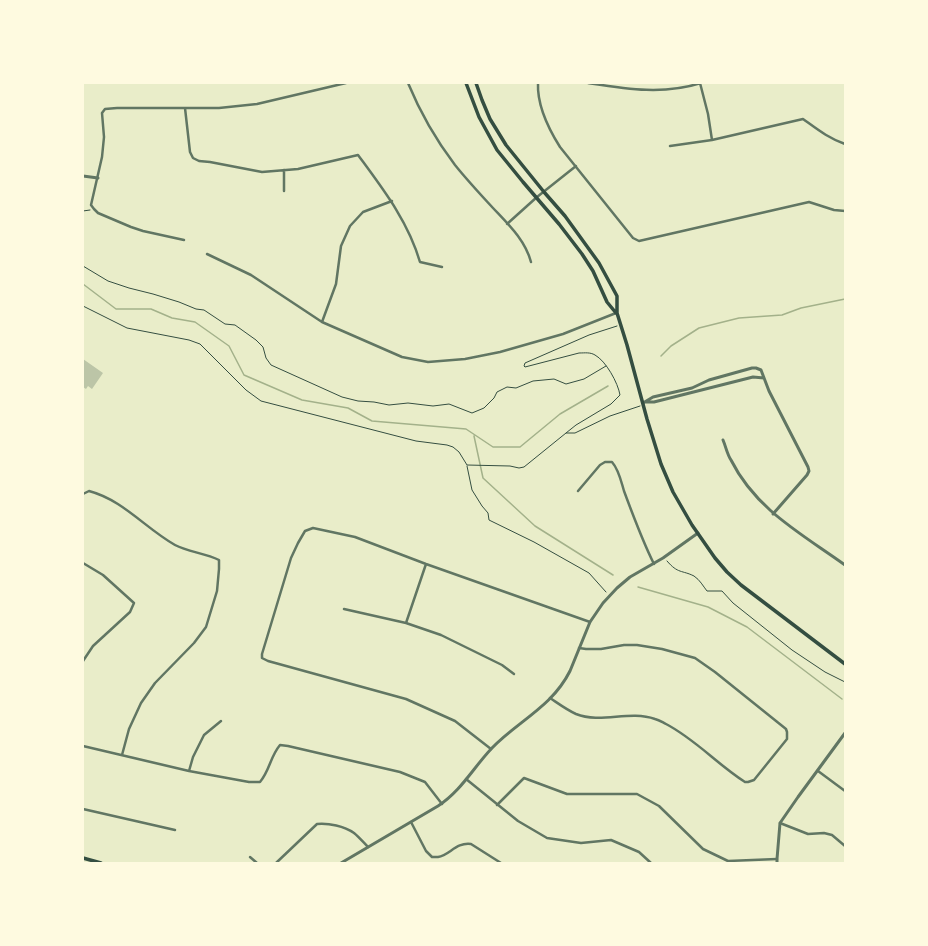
<!DOCTYPE html>
<html>
<head>
<meta charset="utf-8">
<style>
	body { margin:0 }
	#map { position:relative; width:928px; height:946px; overflow:hidden; background:#e9edc9; font-family:"Fira Sans",sans-serif }
	canvas { display:block }
	.frame { position:absolute; inset:0; border:84px solid #fefae0; pointer-events:none }
</style>
</head>
<body>
<div id="map">
<canvas width="928" height="946"></canvas>
<div class="frame"></div>
</div>
<script>
const ctx = document.querySelector('canvas').getContext('2d');
ctx.lineJoin = 'round';
function trace(path, color, width, dash) { ctx.strokeStyle = color; ctx.lineWidth = width; ctx.lineCap = dash ? 'butt' : 'round'; ctx.setLineDash(dash || []); ctx.stroke(path); }
function fill(path, color) { ctx.fillStyle = color; ctx.fill(path, 'evenodd'); }
trace(new Path2D(`
	M83 284 116 309H151L172 318 195 322 229 346 244 375 302 400 348 408 372 421 466 429 493 447H520L560 414 608 386
	M661 356 671 346 699 328 739 318 782 315 801 308 845 299
	M474 436 483 478 535 526 613 575
	M638 587 708 607 747 627 842 699`), '#a3b18a', 1.5);
fill(new Path2D(`
	M83 359 103 373 92 389 88 386 86 389 83 387Z`), '#bcc5a7');
trace(new Path2D(`
	M83 211 90 210
	M83 266 108 281 129 288 153 294 179 302 196 309 204 310 225 324 235 325 256 340 263 347 266 358 271 365 342 397 358 401 374 402 389 405 408 403 433 406 449 404 472 413 484 408 494 398 497 392 507 387 516 388 533 381 554 379 566 384 584 379 606 366
	M83 306 127 328 189 340 200 344 246 390 261 401 416 441 447 445 453 447 459 452 467 465 510 466 519 468 524 467 566 433H575L610 416 640 406
	M566 433 576 425 611 404 620 395C618 383 606 361 595 355 590 352 585 353 579 353L525 367 524 366 525 363 589 335 617 326
	M467 466 472 490 482 506 488 513 489 520 534 542 589 573 606 592
	M667 561C678 574 682 570 694 576 700 580 703 586 707 591H722L733 603 792 650 825 672 845 682`), '#344e41', 1);
trace(new Path2D(`
	M408 83C420 112 436 140 455 165 467 180 480 194 493 208 509 225 525 240 531 262
	M538 83C537 106 548 128 560 147L633 238 639 241 809 202 834 210 845 211
	M588 83C627 89 663 95 701 83
	M700 83 708 114 712 140
	M185 108 190 152 193 158 199 161 210 162 262 172 298 169 358 155C383 189 408 221 420 262L442 267
	M670 146 712 140 803 119C817 129 828 138 845 144
	M284 170V191
	M507 224 537 197 576 166
	M184 240 143 231 131 227 98 213 94 209 91 205 102 157 104 137 102 113 105 109 117 108H219L257 104 346 83
	M207 254 251 275 322 322 402 357 428 362 465 359 500 352 563 334 616 313
	M322 322 336 284 341 246 350 226 363 212 392 201
	M578 491 600 465 605 462H612C619 470 621 481 624 491 633 515 642 540 654 564
	M83 494 89 491C123 500 145 528 175 545 188 552 205 553 219 560V569L217 591 206 627 194 643 155 683 141 703 129 729 122 755
	M83 563 103 575 134 603 130 612 93 646 83 661
	M344 609 406 623 441 635 502 665 514 674
	M406 623 426 564
	M550 698C559 704 567 710 576 714 601 724 629 710 655 719 659 720 662 722 666 724 695 739 717 764 745 782H748L754 780 787 739V732L786 729 715 672 695 658 662 649 637 645H624L601 649H586L579 648
	M83 746 189 771 249 782H260C270 770 270 757 280 745L288 746 400 772 425 782 442 804
	M491 749 455 721 406 699 268 661 262 658V654L291 558 298 543 305 531 313 528 355 537 426 564 590 622
	M189 771 193 757 204 735 221 721
	M818 771 845 791
	M466 779 518 821 547 838 581 843 611 840 639 852 651 863
	M497 805 524 778 567 794H637L659 806 703 849 728 861 777 859
	M83 809 175 830
	M411 822 426 851 432 857C434 857 436 857 438 857 450 855 456 842 471 844L501 863
	M780 823 808 834 824 833 832 835 845 846
	M250 857 257 863
	M276 863 317 824C329 823 344 826 354 833 359 837 364 843 368 847`), '#617663', 2.5);
trace(new Path2D(`
	M83 176 98 178
	M645 402H654L753 377 764 378
	M643 403 653 397 692 388 709 380 752 368H756L761 370 769 391 808 467 809 471 807 475 773 514
	M723 440C726 447 727 454 731 460 756 510 802 534 845 565
	M341 863 438 806C461 791 473 768 492 748 518 721 552 707 570 671L590 622 603 603 617 588 630 577 663 558 698 533
	M777 863V859L780 823 798 797 845 733`), '#617663', 3);
trace(new Path2D(`
	M466 83 479 117 497 150 523 182 559 224 582 254 593 271 607 302 616 313
	M476 83 482 100 490 119 506 145 544 192 565 216 599 263 617 296V313L627 345 647 419 661 464 673 492 692 525 715 558 727 572 741 585 845 664
	M83 858 101 863`), '#344e41', 3.5);
</script>
</body>
</html>
